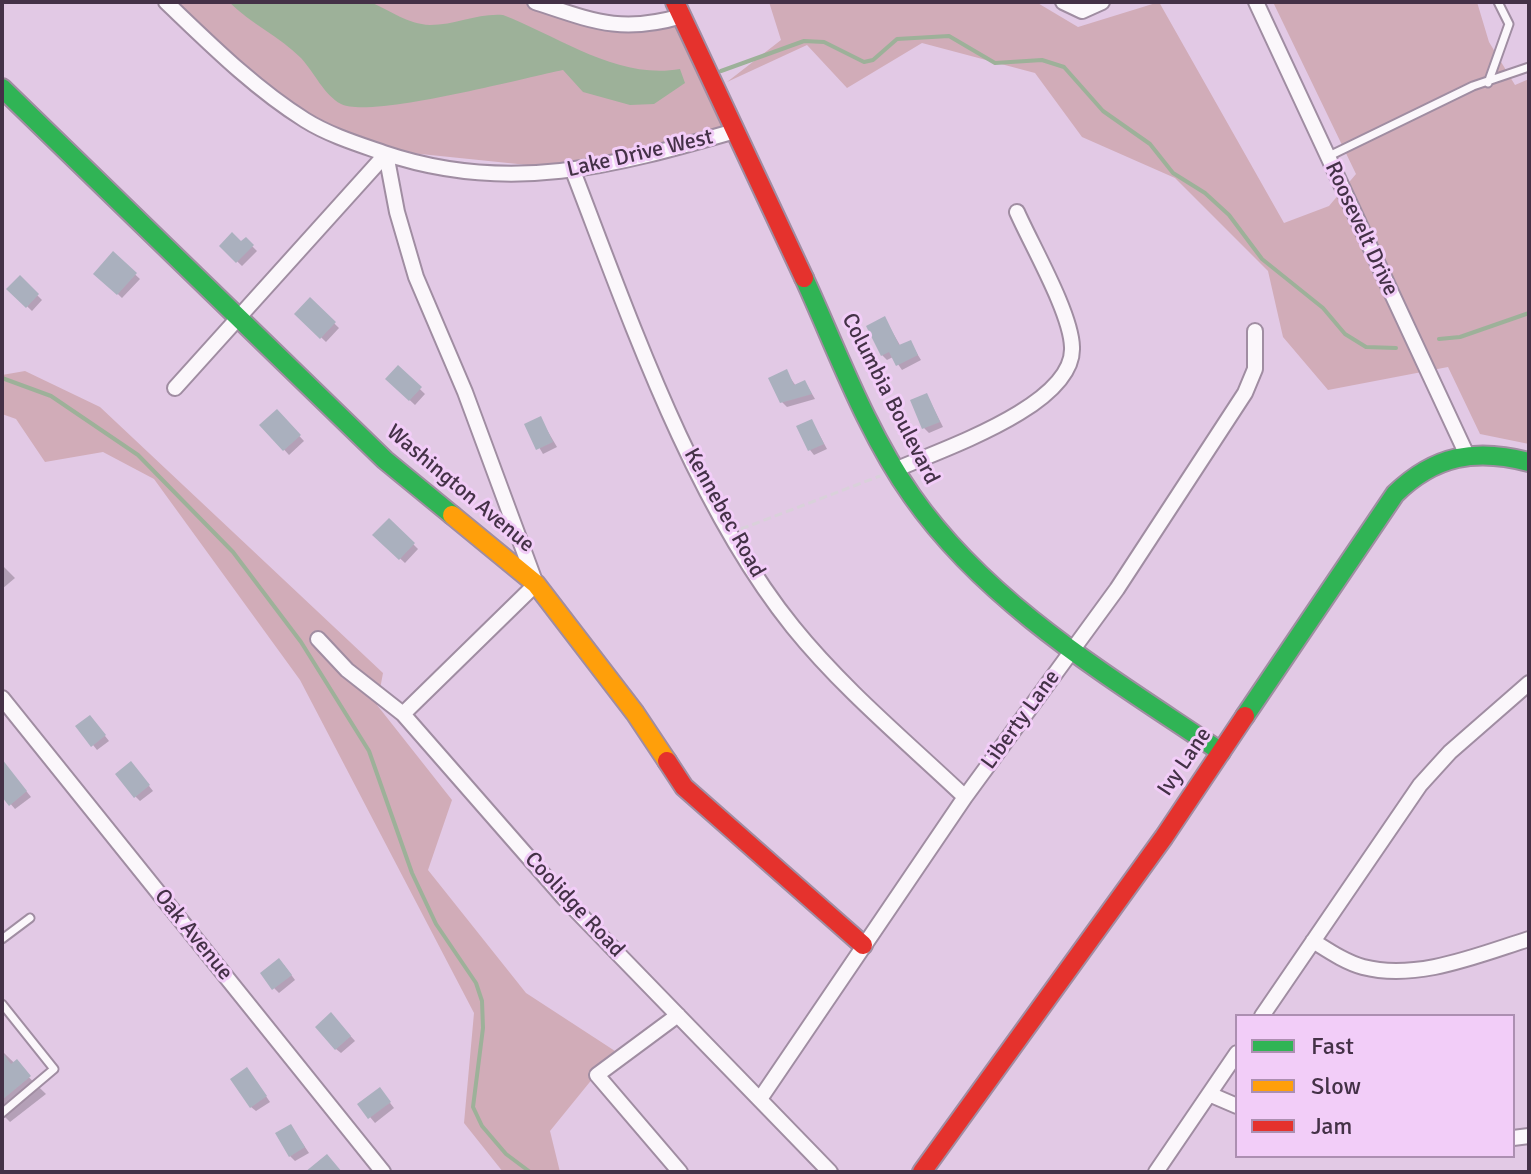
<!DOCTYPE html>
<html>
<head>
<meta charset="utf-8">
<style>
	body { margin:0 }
	#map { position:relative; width:1531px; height:1174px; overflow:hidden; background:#e2c9e5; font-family:Signika,sans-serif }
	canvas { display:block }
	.frame { position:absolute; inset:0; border:4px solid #443147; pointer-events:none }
	.legend { position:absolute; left:1235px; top:1014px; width:280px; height:144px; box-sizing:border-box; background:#f2cdf8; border:2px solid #ac8fb1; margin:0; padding:10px 14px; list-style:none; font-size:24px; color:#443147 }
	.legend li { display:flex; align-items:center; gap:16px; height:40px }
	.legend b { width:40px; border:2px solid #ac8fb1 }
</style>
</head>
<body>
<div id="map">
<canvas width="1531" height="1174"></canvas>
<div class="frame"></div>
<ul class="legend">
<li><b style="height:10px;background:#30b455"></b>Fast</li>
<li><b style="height:10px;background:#ff9f0a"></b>Slow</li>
<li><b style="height:10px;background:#e5322d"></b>Jam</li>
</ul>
</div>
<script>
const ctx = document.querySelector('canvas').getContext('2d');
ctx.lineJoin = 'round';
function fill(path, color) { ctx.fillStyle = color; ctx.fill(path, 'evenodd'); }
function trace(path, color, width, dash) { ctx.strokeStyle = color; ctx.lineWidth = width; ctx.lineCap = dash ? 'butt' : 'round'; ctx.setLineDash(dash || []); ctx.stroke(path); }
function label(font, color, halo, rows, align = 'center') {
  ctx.font = font + ' Signika,sans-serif'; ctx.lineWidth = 6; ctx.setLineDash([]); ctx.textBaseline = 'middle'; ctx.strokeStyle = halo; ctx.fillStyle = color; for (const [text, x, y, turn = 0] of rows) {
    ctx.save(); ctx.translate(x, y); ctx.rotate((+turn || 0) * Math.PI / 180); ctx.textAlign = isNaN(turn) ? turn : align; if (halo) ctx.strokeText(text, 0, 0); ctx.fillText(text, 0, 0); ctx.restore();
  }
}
fill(new Path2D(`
	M167 2H521L611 29 677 26 728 136 576 170 372 149 266 92Z
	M769 2H1036L1078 27 1159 2 1284 223 1329 206 1356 174 1273 2H1477L1489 42 1515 85 1529 79V444L1480 434 1448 367 1328 390 1283 337 1268 271 1175 178 1082 137 1035 73 922 43 847 88 807 45 727 82 781 40Z
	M25 371 100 407 383 673 377 705 452 800 428 870 526 993 615 1051 550 1131 560 1172H503L464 1123 474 1013 300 680 154 479 103 452 45 462 16 419 2 414V375Z`), '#d1acb8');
fill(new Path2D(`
	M229 2C252 2 359 0 372 3 392 11 407 24 430 25 456 25 478 13 503 15 560 37 618 80 680 69L685 83 654 104 630 105 583 92 563 70C523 78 370 119 341 104 324 95 314 72 301 58 280 37 250 23 229 2Z`), '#9db199');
fill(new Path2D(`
	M246 240 257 251 242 266 221 246 241 244Z
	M113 254 140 279 122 298 96 273Z
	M20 278 42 300 32 311 9 289Z
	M310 300 339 328 326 342 297 314Z
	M885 319 901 347 910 342 921 360 902 370 893 357 887 360 882 355Z
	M398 368 425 394 415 405 387 379Z
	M786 372 796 386 805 382 815 399 787 407 782 402Z
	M927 395 943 427 929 433 924 428Z
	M277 412 304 441 289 455 262 425Z
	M540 418 557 447 543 454 526 425Z
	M812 421 827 449 814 455 810 450Z
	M389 520 418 549 405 563 375 535Z
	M2 565 15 578 2 589Z
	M94 722 109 741 97 750 78 726Z
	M135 768 153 791 140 801 135 796Z
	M2 772 12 773 31 797 15 809 2 794Z
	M284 965 295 980 279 993 274 988Z
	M336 1020 355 1041 341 1053 336 1049Z
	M2 1051 46 1094 10 1122 2 1114Z
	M251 1074 270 1102 256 1111 251 1107Z
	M384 1095 394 1108 375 1123 360 1105Z
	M291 1126 309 1153 295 1161 290 1156Z`), '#0003');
trace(new Path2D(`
	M721 71 804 41 824 42 864 62 873 60 897 39 949 36 995 63 1042 60 1064 67 1103 111 1150 144 1173 173 1205 193 1229 215 1262 259 1323 308 1345 334 1366 347 1396 348
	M1439 339 1460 337 1529 313
	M2 378 51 396 138 455 233 552 301 642 369 751 412 873 436 924 476 983 482 1001 483 1028 473 1107 482 1126 506 1154 530 1172`), '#9db199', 4);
fill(new Path2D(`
	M232 232 241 241 246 237 254 245 236 263 219 246Z
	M113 251 137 273 117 295 93 274Z
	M20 275 39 294 26 308 6 289Z
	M310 297 336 322 320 339 294 314Z
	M885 316 899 345 911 340 918 355 896 366 889 352 881 356 866 326Z
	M398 365 422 387 409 401 385 379Z
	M787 369 794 385 805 380 812 394 780 403 768 378Z
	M927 393 940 422 922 429 910 400Z
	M277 409 301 435 283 451 259 425Z
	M541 416 553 442 536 450 524 424Z
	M812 419 824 444 808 451 796 426Z
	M389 518 415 543 399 560 372 535Z
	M90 715 106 735 91 747 75 726Z
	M2 759 27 791 9 806 2 797Z
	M131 761 150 785 134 798 115 774Z
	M279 958 292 975 272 990 260 973Z
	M331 1012 351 1036 335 1050 315 1027Z
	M2 1052 11 1064 17 1059 31 1076 2 1100Z
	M247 1067 267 1096 250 1108 230 1079Z
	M380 1087 391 1102 368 1119 357 1104Z
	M291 1124 305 1147 289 1157 275 1133Z
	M327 1154 342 1172H305Z`), '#aab0be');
const lane = new Path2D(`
	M1488 83 1509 24 1498 2
	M1327 157 1473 86 1529 67
	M2 939 30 918
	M2 1004 54 1069 2 1113`);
const street = new Path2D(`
	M166 2C210 44 254 88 305 120 329 135 358 144 384 153 508 195 614 166 735 131
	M535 2C593 21 621 34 682 16
	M1063 2 1082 11 1102 2
	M1256 2 1467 455
	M386 154 397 212 416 277 465 392 536 584 403 714
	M573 171C630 319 693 503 793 627 843 689 907 742 965 797
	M175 388 386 154
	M895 470C939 450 1075 406 1072 347 1071 313 1032 246 1017 212
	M318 639 347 670 403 714 564 898 830 1172
	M2 698 383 1172
	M1313 941C1329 951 1345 962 1363 967 1417 981 1478 955 1529 939
	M678 1015 597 1075 680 1172
	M1262 1016 1420 785 1450 752 1529 683
	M1209 1094 1237 1106
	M760 1099 965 797 1117 589 1245 393 1255 369V331
	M1513 1138 1529 1136
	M1156 1172 1237 1053`);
const fast = new Path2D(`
	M2 88 385 460 452 515
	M804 278C837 350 866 431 912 496 989 606 1112 678 1221 752
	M1245 716 1395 494C1435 455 1476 448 1529 462`);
const slow = new Path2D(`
	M452 515 536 584 635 713 667 761`);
const jam = new Path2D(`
	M675 2 804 278
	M667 761 684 787 863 945
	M922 1172 1164 837 1245 716`);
trace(lane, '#a08da2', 11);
trace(street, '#a08da2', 18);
trace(fast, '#a08da2', 22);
trace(slow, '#a08da2', 22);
trace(jam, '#a08da2', 22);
trace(new Path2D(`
	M741 529 880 476`), '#d9d1da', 3, [8, 4]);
trace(lane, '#fbf7fb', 7);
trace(street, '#fbf7fb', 14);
trace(fast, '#30b455', 18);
trace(slow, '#ff9f0a', 18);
trace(jam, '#e5322d', 18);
label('22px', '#443147', '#f2cdf8', [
	["Lake Drive West",640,154,-13],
	["Roosevelt Drive",1361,229,65],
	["Columbia Boulevard",890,399,63],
	["Washington Avenue",460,489,40],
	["Kennebec Road",724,513,61],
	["Liberty Lane",1021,720,-54],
	["Ivy Lane",1185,762,-56],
	["Coolidge Road",574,905,47],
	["Oak Avenue",193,935,51]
]);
</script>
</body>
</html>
